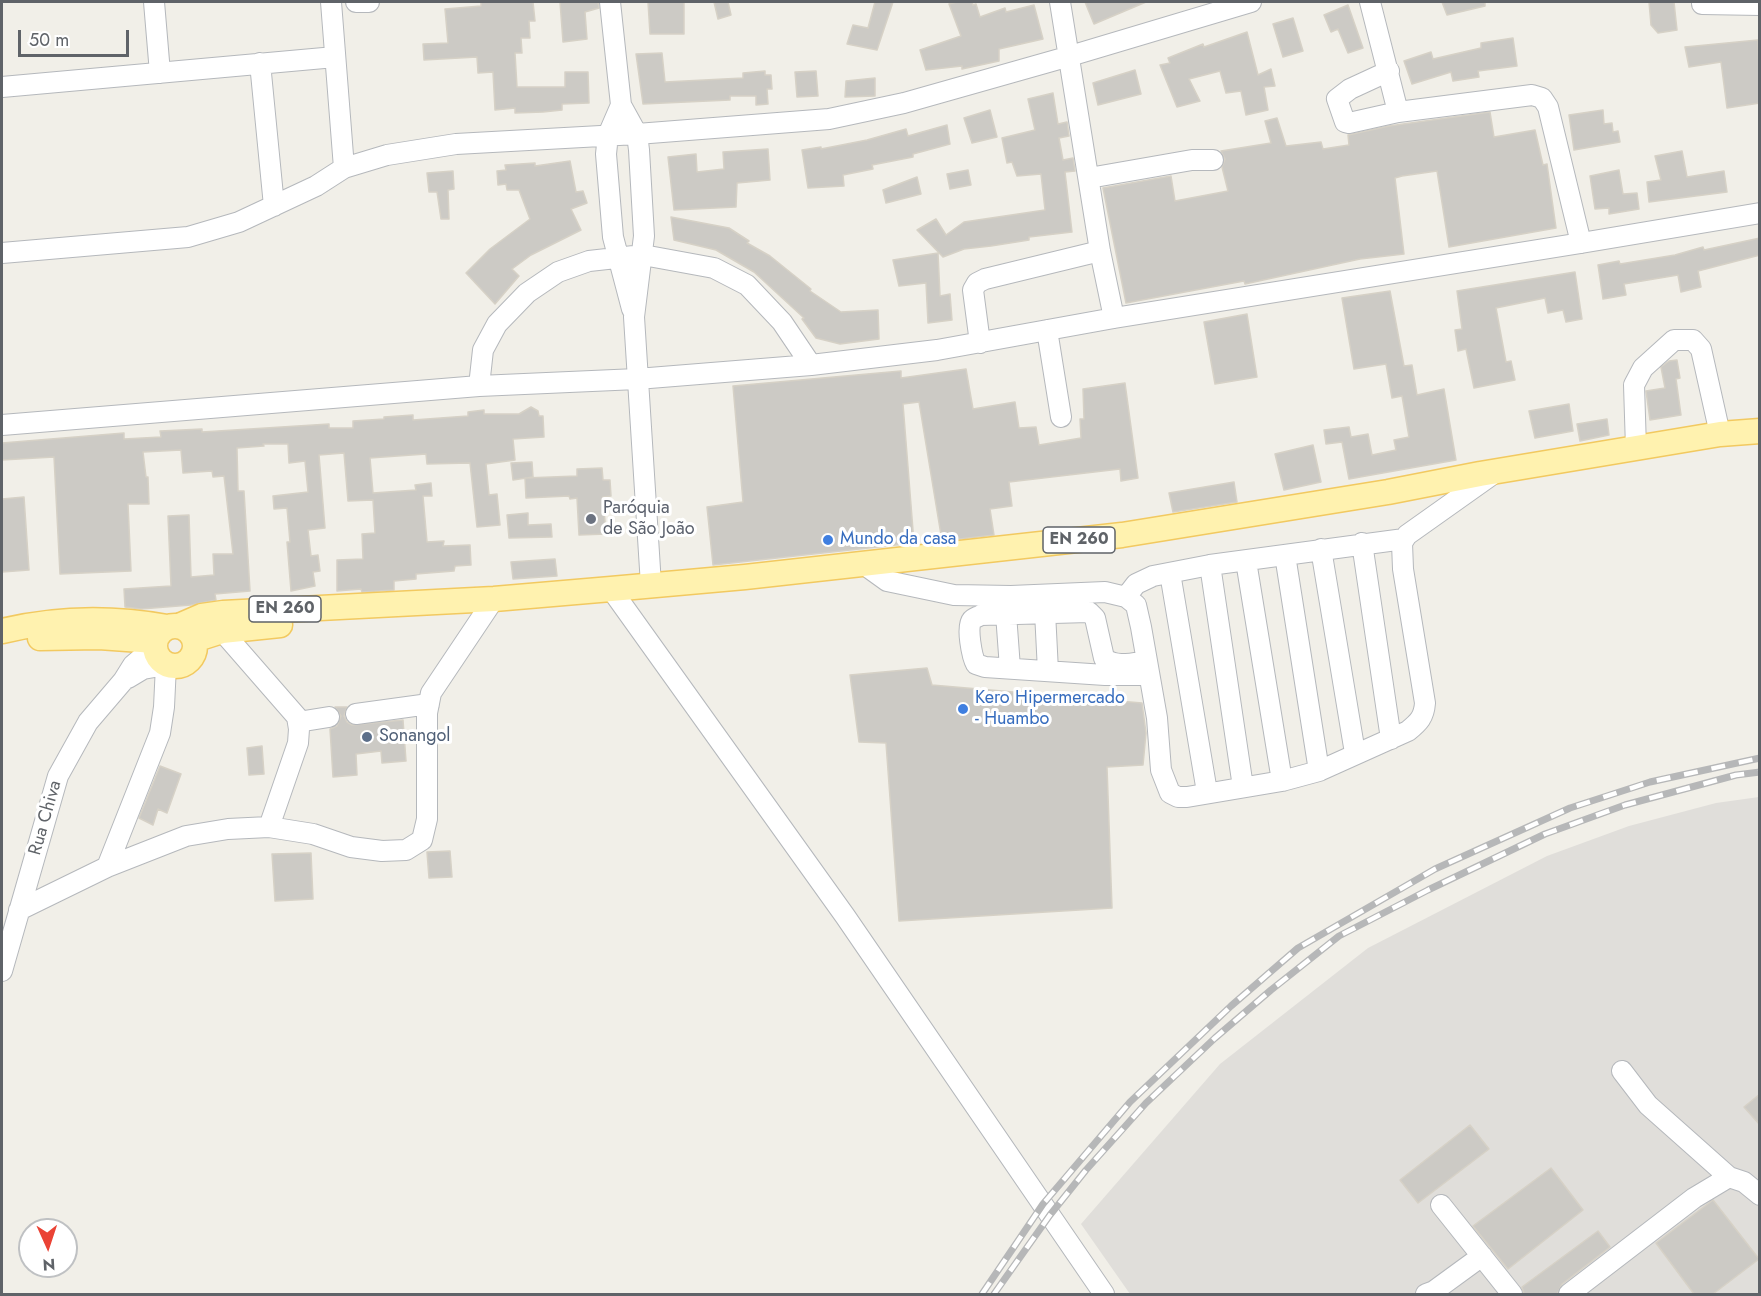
<!DOCTYPE html>
<html>
<head>
<meta charset="utf-8">
<style>
	body { margin:0 }
	#map { position:relative; width:1761px; height:1296px; overflow:hidden; background:#f1efe8; font-family:Jost,sans-serif }
	canvas { display:block }
	.frame { position:absolute; inset:0; border:3px solid #5f6368; pointer-events:none }
	.north { position:absolute; left:18px; top:1218px; width:60px; height:60px; box-sizing:border-box; background:#fff; border:2px solid #bfc1c3; border-radius:50%; rotate:177deg; font-size:16px; font-weight:700; line-height:24px; text-align:center; color:#5f6368 }
	.north::after { content:''; display:block; margin:auto; width:21px; height:27px; background:#ea4335; clip-path:polygon(50% 0,100% 100%,50% 72%,0 100%) }
	.scale { position:absolute; left:18px; top:30px; width:111px; height:27px; box-sizing:border-box; border:3px solid #5f6368; border-top:0; padding-left:8px; font-size:18px; line-height:21px; white-space:nowrap; color:#5f6368; -webkit-text-stroke:4px #fff; paint-order:stroke }
</style>
</head>
<body>
<div id="map">
<canvas width="1761" height="1296"></canvas>
<div class="frame"></div>
<div class="north">N</div>
<div class="scale">50 m</div>
</div>
<script>
const ctx = document.querySelector('canvas').getContext('2d');
ctx.lineJoin = 'round';
function fill(path, color) { ctx.fillStyle = color; ctx.fill(path, 'evenodd'); }
function trace(path, color, width, dash) { ctx.strokeStyle = color; ctx.lineWidth = width; ctx.lineCap = dash ? 'butt' : 'round'; ctx.setLineDash(dash || []); ctx.stroke(path); }
function label(font, color, halo, rows, align = 'center') {
  ctx.font = font + ' Jost,sans-serif'; ctx.lineWidth = 6; ctx.setLineDash([]); ctx.textBaseline = 'middle'; ctx.strokeStyle = halo; ctx.fillStyle = color; for (const [text, x, y, turn = 0] of rows) {
    ctx.save(); ctx.translate(x, y); ctx.rotate((+turn || 0) * Math.PI / 180); ctx.textAlign = isNaN(turn) ? turn : align; if (halo) ctx.strokeText(text, 0, 0); ctx.fillText(text, 0, 0); ctx.restore();
  }
}
fill(new Path2D(`
	M1759 797V1294H1130L1081 1224 1220 1064 1368 948 1547 856 1629 826 1716 803Z`), '#e0deda');
const building = new Path2D(`
	M481 2H533L535 21H529L530 38H521L522 53H515L517 87H565V72H588L589 103 562 104V110L543 112 515 113V108L495 110 493 72 478 73 477 57 424 60 423 44 448 43 445 9 481 6Z
	M560 2H598L599 8 585 12 587 39 563 42Z
	M648 2H684V34H650Z
	M714 2H728L731 15 718 19Z
	M875 2H893L877 50 847 44 853 25 868 28Z
	M957 2H972L973 5 976 4 980 17 1005 8 1006 12 1034 5 1043 39 999 49V61L962 69V66L926 70 920 50 961 36 949 4Z
	M1085 2H1146L1094 24Z
	M1442 2H1485V6L1447 15Z
	M1649 2H1674L1677 30 1658 33 1651 25Z
	M1348 5 1363 48 1348 53 1338 29 1331 32 1324 15Z
	M1293 18 1303 51 1283 57 1273 24Z
	M1247 32 1258 75 1271 69 1275 86 1264 87 1268 110 1246 115 1241 91 1226 93 1220 71 1189 79 1200 101 1177 107 1160 65 1170 63 1168 58 1203 44 1204 47Z
	M1513 38 1517 66 1478 71 1479 77 1453 81 1451 72 1412 84 1404 61 1431 52 1433 59 1481 48V43Z
	M1758 40 1760 103 1727 108 1721 62 1689 67 1685 47Z
	M662 53 665 82 743 78V73L765 71V75H771L772 89H767L768 104 756 105V96H730V100L643 104 636 54Z
	M1135 70 1141 94 1098 105 1093 83Z
	M816 71 818 96 797 97 795 72Z
	M875 78V96L845 97 846 81Z
	M1053 93 1058 124 1067 122 1069 136 1059 138 1063 160 1073 158 1075 171 1065 172 1072 232 1029 237V240L991 246 964 249 943 257 917 230 936 219 946 235 964 222 1045 210 1041 174 1017 176 1012 162 1007 163 1002 138 1035 130 1028 99Z
	M990 110 997 137 972 143 964 118Z
	M1603 110 1604 124 1612 123 1613 132 1618 131 1620 142 1574 150 1569 115Z
	M1490 112 1494 137 1535 130 1543 165 1547 164 1556 228 1449 247 1437 171 1402 176 1395 178 1404 254 1360 259 1245 284 1244 281 1126 303 1103 188 1171 176 1175 201 1228 191 1222 167 1225 159 1221 151 1271 143 1265 121 1277 118 1286 146 1321 142 1323 149 1349 145 1348 135 1389 126Z
	M947 125 950 144 913 154V157L872 165 873 169 843 175 844 186 808 188 802 150 821 147V149L867 140 906 129 908 136Z
	M768 149 770 180 737 183 736 207 674 210 668 157 696 154 697 172 724 169 723 152Z
	M1682 151 1687 177 1724 171 1727 192 1649 202 1647 182 1661 180 1655 156Z
	M570 161 576 192 583 191 587 203 571 209 581 230 531 255 512 269 519 276 495 304 466 273 490 249 530 219 519 190H507L506 184 498 185 497 171 506 170 505 165 535 163V166Z
	M968 170 971 185 950 189 947 174Z
	M1619 170 1623 194 1637 193 1639 209 1609 214V208L1595 209 1590 176Z
	M453 171 454 189 448 190 449 219H441L437 192H429L427 173Z
	M917 177 921 194 886 203 883 190Z
	M671 217 729 228 749 241 747 243 770 256 811 289 810 291 841 312 878 310 879 339 840 344 816 338 802 319 804 318 754 272 716 250 674 240Z
	M1760 238V255L1698 271 1701 287 1681 292 1678 275 1624 284 1626 295 1603 299 1598 265 1619 261 1620 264 1675 255 1703 247 1704 250Z
	M938 253 940 296 950 294 952 320 928 323 926 283 899 286 893 260Z
	M1575 272 1582 319 1566 322 1563 310 1548 313 1545 298 1496 308 1506 362 1511 361 1515 380 1474 388 1466 349 1458 351 1455 330 1462 329 1457 291Z
	M1390 291 1404 366 1412 365 1417 395 1444 389 1456 460 1349 479 1342 442 1326 444 1324 430 1349 427 1351 437 1368 434 1372 455 1396 450 1394 440 1409 437 1402 396 1392 398 1386 364 1354 369 1342 298Z
	M1247 314 1257 377 1215 384 1204 322Z
	M1677 360 1680 378 1676 379 1681 415 1650 420 1646 391 1665 388 1661 367 1669 361Z
	M966 369 973 409 1015 402 1019 428 1036 427 1039 445 1081 438 1080 419H1084L1083 389 1125 383 1138 478 1121 481 1120 469 1009 482 1012 506 990 509 994 535 942 541 919 402 903 404 914 543 713 565 707 507 743 502 733 386 901 371V378Z
	M1569 404 1573 431 1535 438 1529 411Z
	M531 407 538 411 539 416H543L544 437 513 439 515 460 486 464 489 495 497 494 500 525 477 527 470 463 427 464 426 454 370 458 373 493 416 490 415 485 431 483 432 496H423L427 542 444 541 443 546 470 545 471 565 455 566 454 571 416 574V579L394 581V590L362 592 361 589 337 591V560L363 559 362 534 375 533 373 500 348 501 344 453 319 455 325 528 308 530 311 556 318 555 320 571 313 572 315 586 291 591 287 542H290L287 508 274 509 273 496 308 492 305 461 289 463 288 444H263L264 446 237 448 238 491H244L250 591 215 594 216 600 191 605 141 609 125 607 124 589 171 586 168 516 189 515 191 577 214 575 213 554H233L224 476 213 477 212 471 183 473 181 450 143 452 146 477H148L149 504H128L131 571 60 574 54 457 2 460V443L124 433V439L161 437 160 431 202 429V432L329 424V428H353V421L384 419V417L413 415V420L468 416V412L484 410V414H519Z
	M1607 419 1609 435 1580 441 1577 424Z
	M1313 445 1321 482 1284 490 1275 454Z
	M532 462 533 477 513 480 511 463Z
	M602 468 603 480H610L611 496 603 497 606 534 579 535 577 498 570 499 569 496 526 498 525 478 577 476V469Z
	M1234 482 1237 502 1173 512 1169 493Z
	M24 497 29 570 2 572V499Z
	M528 513V525L551 524 552 537 509 538 507 515Z
	M555 559 557 576 513 579 511 562Z
	M927 668 932 685 1142 703 1146 733 1143 765 1107 767 1112 908 899 921 886 743 859 742 850 675Z
	M335 707H347L344 716 347 722 352 725 403 720 406 761 382 763 381 751 356 754 357 775 333 777 330 729 337 726 341 716Z
	M262 746 264 774 249 775 247 748Z
	M160 766 181 774 167 813 158 809 153 825 139 818Z
	M450 851 452 877 429 878 427 852Z
	M311 853 313 899 275 901 272 854Z
	M1760 1094V1125L1744 1107Z
	M1470 1125 1489 1149 1418 1203 1400 1180Z
	M1551 1168 1583 1210 1508 1269 1473 1226Z
	M1713 1200 1759 1259 1713 1294H1694L1656 1243Z
	M1598 1231 1610 1247 1562 1284 1557 1294H1524L1522 1287Z`);
fill(building, '#cccac5');
trace(building, '#d6d1c6', 1.5);
const minor = new Path2D(`
	M154 2 160 73
	M331 2 344 168
	M356 2H369
	M610 2 621 105 637 134 639 150 644 236 634 317 651 585
	M1060 2 1100 251 1114 318
	M1370 2 1398 112 1532 95 1542 98 1548 107 1581 243
	M1702 2V4L1760 5
	M260 63 274 206
	M1389 71 1350 89 1337 99 1345 122 1349 123 1398 112
	M2 87 335 57
	M621 105 608 135 606 154 613 237 632 309
	M1089 178 1192 160H1213
	M2 253 188 237 239 222 316 186 344 168 387 155 456 144 637 134 829 119 904 103 1070 56 1251 2
	M1047 330 1061 417
	M980 343 973 290 977 283 985 279 1100 251
	M479 386 483 350 497 324 527 293 558 272 589 261 643 255 714 268 747 285 782 322 811 365
	M2 425 479 386 637 379 811 365 937 350 1114 318 1581 243 1760 213
	M1636 448 1634 385 1643 368 1674 340H1693L1701 349 1720 434
	M1362 543 1391 739
	M1321 549 1355 753
	M1285 555 1319 771
	M1246 561 1282 781
	M862 563 887 581 954 595 1011 596 1105 592 1126 597 1136 605 1141 627 1157 718 1161 770 1170 793 1178 797H1187L1282 781 1319 771 1408 731C1419 722 1424 717 1425 703L1403 569 1402 543 1407 535 1493 474
	M1210 565 1243 787
	M1170 573 1207 792
	M611 589 845 916 1104 1294
	M1126 597 1136 584 1153 576 1210 565 1404 539
	M1045 612 1048 671
	M1006 614 1010 668
	M222 631 297 717 299 729 298 743 269 827
	M1147 661C1133 663 1115 668 1104 658L1095 618 1089 612 981 615C980 616 973 618 972 620 966 626 972 657 976 664L985 667 1105 675H1149
	M356 714 429 704
	M298 722 329 717
	M107 867 160 733 164 707 166 665 143 669 128 678
	M19 910 107 867 186 836 228 829 269 827 313 834 351 847 382 851 406 850 422 840 427 819V713L431 693 494 599
	M2 971 58 776 88 722 123 681 133 665 147 653 154 650
	M1622 1071 1648 1105 1729 1177 1744 1182 1760 1195
	M1441 1205 1512 1294
	M1426 1294 1434 1291 1482 1256
	M1569 1294 1694 1198 1729 1177`);
const major = new Path2D(`
	M155 646a20 20 0 1 1 40 0a20 20 0 1 1-40 0Z
	M179 626 202 616 223 613 494 599 611 589 745 577 1122 535 1388 492 1480 474 1720 434 1760 431
	M2 631C56 618 112 617 167 627
	M40 638 99 637 155 641
	M194 640 222 631 280 625`);
trace(minor, '#b5b8bc', 22);
trace(major, '#f2c960', 27);
trace(minor, '#fff', 20);
trace(major, '#fff2af', 24);
const rail = new Path2D(`
	M982 1294 1043 1204 1130 1102 1231 1006 1298 948 1435 869 1570 808 1650 782 1760 758
	M994 1294 1050 1215 1086 1170 1146 1103 1215 1038 1271 990 1339 936 1428 890 1545 834 1625 805 1736 775 1760 772`);
trace(rail, '#b6b7b8', 7);
trace(rail, '#fff', 4.5, [14]);
for (const [x, y, r, color] of [
	[591,519,6,"#6b7280"],
	[828,540,6,"#3f7fe0"],
	[963,709,6,"#3f7fe0"],
	[367,737,6,"#5c6f8a"]
]) { const dot = new Path2D(); dot.arc(x, y, r, 0, 2 * Math.PI); ctx.fillStyle = color; ctx.fill(dot); trace(dot, '#fff', 2); }
for (const [x, y, w] of [
	[1079,540,72],
	[285,609,72]
]) { const box = new Path2D(); box.roundRect(x - w / 2, y - 13, w, 26, 4.5); ctx.fillStyle = '#fff'; ctx.fill(box); trace(box, '#5f6368', 1.5); }
label('bold 16px', '#5f6368', null, [
	["EN 260",1079,540],
	["EN 260",285,609]
]);
label('18px', '#5b616d', '#fff', [
	["Paróquia",603,509],
	["de São João",603,530]
], 'left');
label('18px', '#366cbe', '#fff', [
	["Mundo da casa",840,540],
	["Kero Hipermercado",975,699],
	["- Huambo",975,720]
], 'left');
label('18px', '#4e5e75', '#fff', [
	["Sonangol",379,737]
], 'left');
label('18px', '#5f6368', '#fff', [
	["Rua Chiva",46,818,-74]
]);
</script>
</body>
</html>
